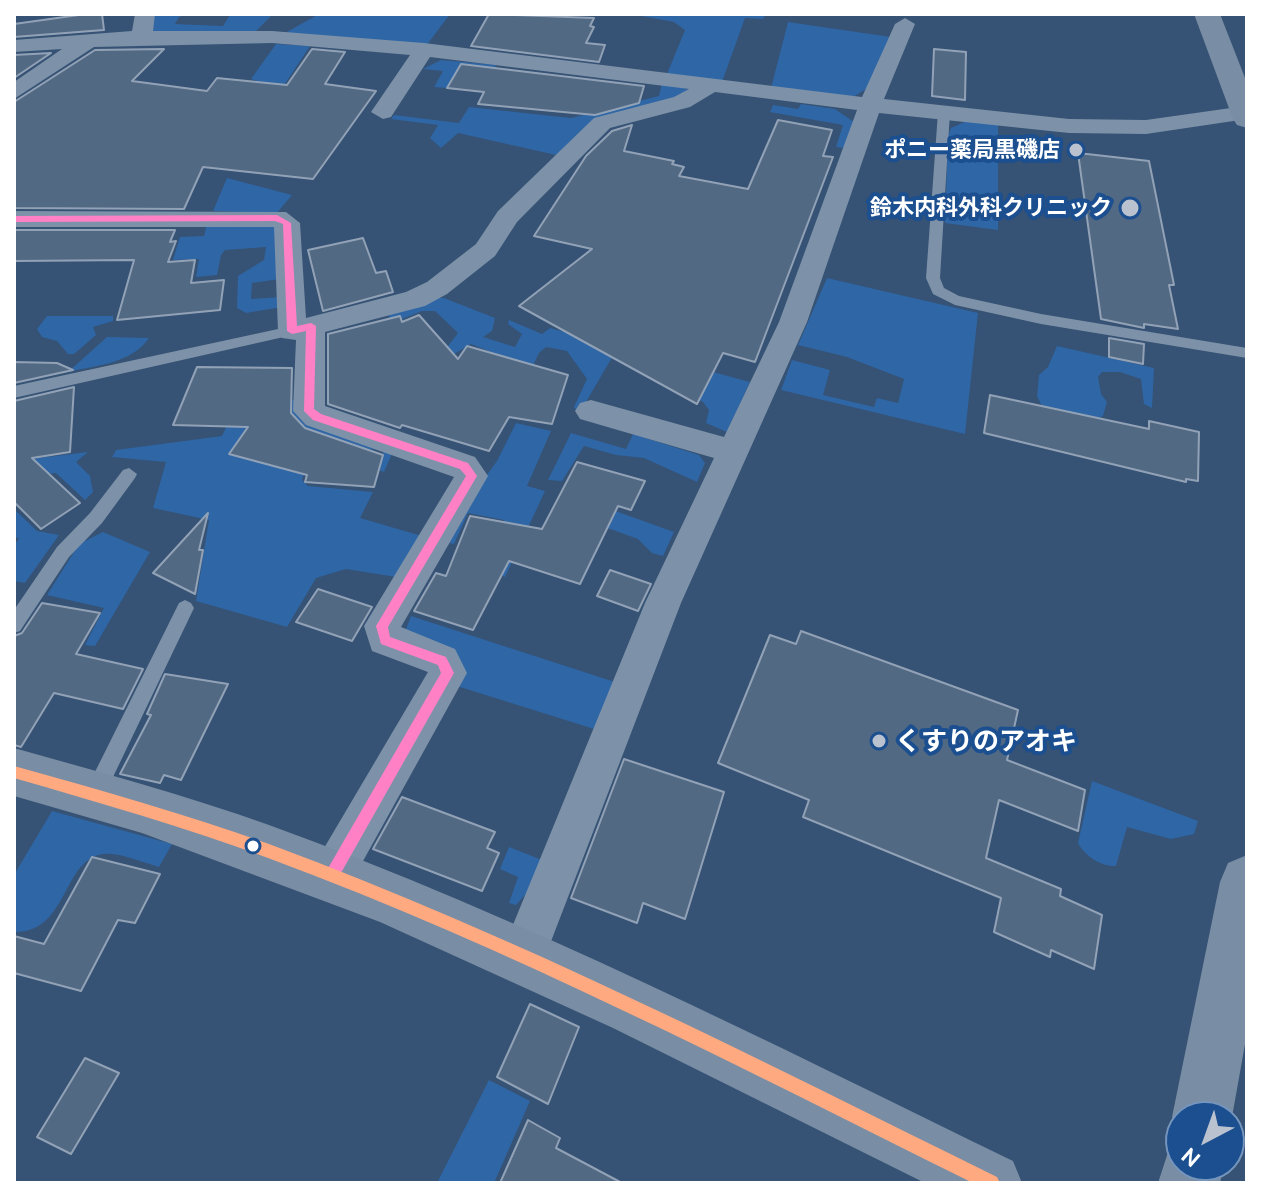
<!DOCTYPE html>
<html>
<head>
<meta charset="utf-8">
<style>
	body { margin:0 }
	#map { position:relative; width:1261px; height:1197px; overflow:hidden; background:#365274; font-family:Ubuntu,sans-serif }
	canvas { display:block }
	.frame { position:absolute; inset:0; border:16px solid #fff; pointer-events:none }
	.north { position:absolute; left:1165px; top:1101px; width:80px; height:80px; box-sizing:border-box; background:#1b4f8f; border:2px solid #7695bc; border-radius:50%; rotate:221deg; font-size:22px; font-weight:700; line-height:32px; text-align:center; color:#fff }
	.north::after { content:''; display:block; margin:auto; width:28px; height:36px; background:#b9c2ce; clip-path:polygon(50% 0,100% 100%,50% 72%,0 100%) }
</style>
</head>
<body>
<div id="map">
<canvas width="1261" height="1197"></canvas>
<div class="frame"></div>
<div class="north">N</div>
</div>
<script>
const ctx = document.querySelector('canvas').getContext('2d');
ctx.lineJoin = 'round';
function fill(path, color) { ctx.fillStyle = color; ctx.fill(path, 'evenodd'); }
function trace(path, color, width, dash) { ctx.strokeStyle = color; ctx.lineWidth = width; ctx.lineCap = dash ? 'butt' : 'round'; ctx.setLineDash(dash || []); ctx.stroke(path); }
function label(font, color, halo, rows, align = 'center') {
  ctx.font = font + ' Ubuntu,"Noto Sans JP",sans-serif'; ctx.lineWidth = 8; ctx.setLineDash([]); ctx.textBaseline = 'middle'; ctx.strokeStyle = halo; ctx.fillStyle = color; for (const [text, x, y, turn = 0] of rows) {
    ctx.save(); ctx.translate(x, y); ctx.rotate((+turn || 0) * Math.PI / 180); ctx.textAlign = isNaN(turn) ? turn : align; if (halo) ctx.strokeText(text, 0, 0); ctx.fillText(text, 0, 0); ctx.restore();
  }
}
fill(new Path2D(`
	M151 14H188L179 17 175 24 223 26 230 15 209 14H273L255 32 152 34Z
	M319 14H450L426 46 285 33Z
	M631 14H766L763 19 745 18 722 82 667 74 685 30 674 22Z
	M788 22 891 37 871 86 853 97 771 88Z
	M276 44 310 46 275 99 364 113 271 102 246 105 267 84 251 79Z
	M441 60 496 65 492 74 457 71 447 88 434 87 443 71 423 69Z
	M662 83 695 91 579 134 556 155 458 133 441 148 430 138 438 125 391 119 394 115 459 123 469 107 571 118 659 96Z
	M801 104 835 109 854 122 845 148 836 147 843 125 770 112 773 105 798 109Z
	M969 120 998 123V230L945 223 948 137 951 128Z
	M227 178 292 195 277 213 213 211Z
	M271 223 279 228 280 279 252 283 251 299 281 297 282 307 246 313 237 308 238 276 264 260 266 247 225 250 221 255 217 275 196 277 199 259 173 260 180 237 204 236 207 224Z
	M827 278 978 313 965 434 781 390 792 360 830 370 823 395 874 407 877 398 898 403 904 379 847 357 798 345Z
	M433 298H444L495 318 492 331 483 337 515 347 522 334 508 324 509 320 542 334 550 328 750 382 727 432 706 423 709 410 703 402 614 354 579 414 574 407 587 379 567 351 546 347 539 353 500 435 479 427 513 361 471 344 447 358 445 350 458 333 435 311H422L392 323 388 314Z
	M47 316H113V321L93 327 96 335 74 354H68L57 341 42 337 37 329Z
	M107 337 149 338C131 364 97 365 68 372Z
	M1057 346 1154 368 1152 408 1144 404 1141 379 1120 372H1102L1098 377 1101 394 1107 402 1103 416 1093 420 1044 411 1037 396 1039 375 1048 367Z
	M298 400 394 449 384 472 379 470 384 450 318 446 310 454 302 480 308 486 373 492 360 518 422 536 396 577 346 569 316 578 287 627 196 601 209 520 153 508 166 462 112 457 116 450 222 436 237 405Z
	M516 423 551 431 527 486 545 491 505 577 494 571 491 556 504 520 468 513 454 544 439 541 497 461Z
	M571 433 626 449 633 434 699 455 705 463 697 482 644 458 616 455 584 446 562 481 548 480Z
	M88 452 76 462 90 476 93 492 85 500 56 473 44 474 14 461Z
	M607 508 674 532 663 556 652 553 638 539 599 525Z
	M14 509 37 531 59 535 25 583 14 581V546L19 538 14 537Z
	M103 532 150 552 95 646 85 645 104 608 47 595 79 544Z
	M411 616 615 682 594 729 457 686 405 632Z
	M1092 781 1198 821 1194 834 1171 839 1127 827 1116 866C1101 867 1084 855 1078 843Z
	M52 811 172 844 159 867C144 863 119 852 104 854 62 858 69 933 14 932V875Z
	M509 847 542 860 535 884 516 905 509 903 518 877 500 869Z
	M489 1080 530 1101 494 1183H437Z`), '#2f66a5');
const building = new Path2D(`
	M86 14H102L104 30 14 37V24Z
	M489 14 594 18 590 26 594 27 586 43 605 45 599 62 471 46Z
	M164 49 132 81 207 91 217 78 287 85 312 49 345 52 325 84 376 91 313 179 203 167 184 209 14 208V102L95 50Z
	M934 49 966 52 965 100 932 96Z
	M51 53 14 78V55Z
	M461 64 644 86 639 103 595 115 478 104 484 92 447 88Z
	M778 120 832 130 823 156 833 157 755 362 723 353 697 404 519 306 592 249 534 236 586 156 612 131 632 125 624 151 674 161 672 164 684 167 679 176 748 189Z
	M1078 153 1149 161 1174 285H1169L1178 329 1144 324V328L1101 319Z
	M14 230H175L170 242 176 241 168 262 195 260 191 283 224 280 220 310 117 320 134 260 14 261Z
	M363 238 376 273 386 271 393 292 323 311 308 250Z
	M419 315 458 359 467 346 568 375 552 424 509 417 489 451 402 425 400 428 328 404V334L400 316 402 322Z
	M1109 338 1144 344 1143 364 1109 357Z
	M14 362 57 363 73 370 14 383Z
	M197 367 292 368 291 413 305 428 383 455 374 487 305 482 307 475 229 454 248 427 173 425Z
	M74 387 70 452 32 458 80 503 41 529 14 502V401Z
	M990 395 1149 429V421L1199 432 1198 481 1186 479V482L984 433Z
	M577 462 645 481 631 510 618 506 580 584 509 561 473 630 414 611 436 573 446 576 470 516 542 529Z
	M208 513 199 550H203L195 594 153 573Z
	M610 570 651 584 638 611 597 596Z
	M318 589 372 607 352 641 296 622Z
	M42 603 100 613 76 654 143 669 123 709 54 693 21 747 14 745V636L22 633Z
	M801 631 1018 710 1007 760 1085 790 1078 831 999 800 986 858 1061 889 1060 896 1102 915 1094 969 1051 950 1050 957 994 932 1001 898 803 817 809 800 718 763 770 635 796 644Z
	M165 674 228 684 181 780 164 775 160 783 120 774 151 715 147 714Z
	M624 759 724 792 685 919 643 903 637 923 571 898Z
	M402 797 495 832 487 848 499 853 482 891 373 849Z
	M92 857 160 874 135 923 118 920 81 991 14 973V936L44 944Z
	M530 1004 579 1027 548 1104 497 1077Z
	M85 1058 119 1073 71 1154 37 1137Z
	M528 1120 560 1138 556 1148 622 1183H500Z`);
fill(building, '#526984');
trace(building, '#92a2b6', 2);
fill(new Path2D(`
	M944 109 950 112 940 278 944 288 959 296 1041 314 1247 348V358L1041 324 955 305 933 294 926 278 938 112Z
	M292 326 297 328V334L14 398V386Z
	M129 468 137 474 135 478 102 523 69 557 20 631 14 633V610L57 547 90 513 123 470Z
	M185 600 191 603 194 608 102 800 95 803 88 800 85 793 88 786 179 603Z`), '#7d92a8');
fill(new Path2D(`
	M135 14H155L153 31H272L424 43 862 97 895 24 905 18 915 24 884 99 1069 119 1146 120 1245 106 1247 119 1146 134 1069 133 879 113 807 322 681 603 540 970 524 977 508 970 501 954 645 603 714 458 580 419 575 411 580 403 591 400 724 437 779 322 857 110 715 92 690 107 610 128 517 222 495 256 447 294 425 306 325 332V406L475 457 488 476 401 627 455 649 467 673 347 890 332 897 317 890 310 875 317 860 428 672 372 651 364 626 454 477 306 425 293 411 296 340 282 338 278 331 274 227H14V211L286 212 300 223 306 318 406 292 427 282 476 244 498 211 594 118 674 97 689 89 430 57 391 117 383 119 371 112 410 55 272 43 94 47 14 99V82L62 49 14 52V40L132 31Z`), '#7d92a8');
fill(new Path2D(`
	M1194 14H1220L1247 83V128L1237 125 1233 119Z
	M14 748C100 772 185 795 269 825 525 918 769 1042 1013 1161L1022 1183H925L613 1028 380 922 142 833 14 796Z
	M1247 855V1033L1232 1117 1229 1125V1117H1181V1139L1172 1117 1220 882 1228 863Z
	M1181 1139V1165H1224L1220 1183H1158L1171 1143Z`), '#798da4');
fill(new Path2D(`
	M277 215 291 223 297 326 311 323 316 326 314 409 321 414 468 463 477 476 388 627 390 637 446 657 454 673 337 880 332 882 327 880 325 875 327 870 441 673 438 665 381 644 376 626 466 476 460 469 313 420 304 411 306 331 292 334 287 331 283 224 275 221 14 222V216Z`), '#ff80c5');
fill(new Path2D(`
	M14 766C100 790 185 814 269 844 520 937 758 1059 997 1177L1000 1183H973C741 1068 511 948 268 858 185 827 100 803 14 778Z`), '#ffa980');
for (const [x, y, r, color] of [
	[1076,150,8,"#b9c2ce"],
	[1130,208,10,"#b9c2ce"],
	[879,741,8,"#b9c2ce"],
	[253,846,7,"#fff"]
]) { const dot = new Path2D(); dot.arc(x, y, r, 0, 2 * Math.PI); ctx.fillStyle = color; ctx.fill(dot); trace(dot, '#1b4f8f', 3); }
label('bold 22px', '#fff', '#1b4f8f', [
	["ポニー薬局黒磯店",1060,150],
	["鈴木内科外科クリニック",1112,208]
], 'right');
label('bold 26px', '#fff', '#1b4f8f', [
	["くすりのアオキ",895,741]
], 'left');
</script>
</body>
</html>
